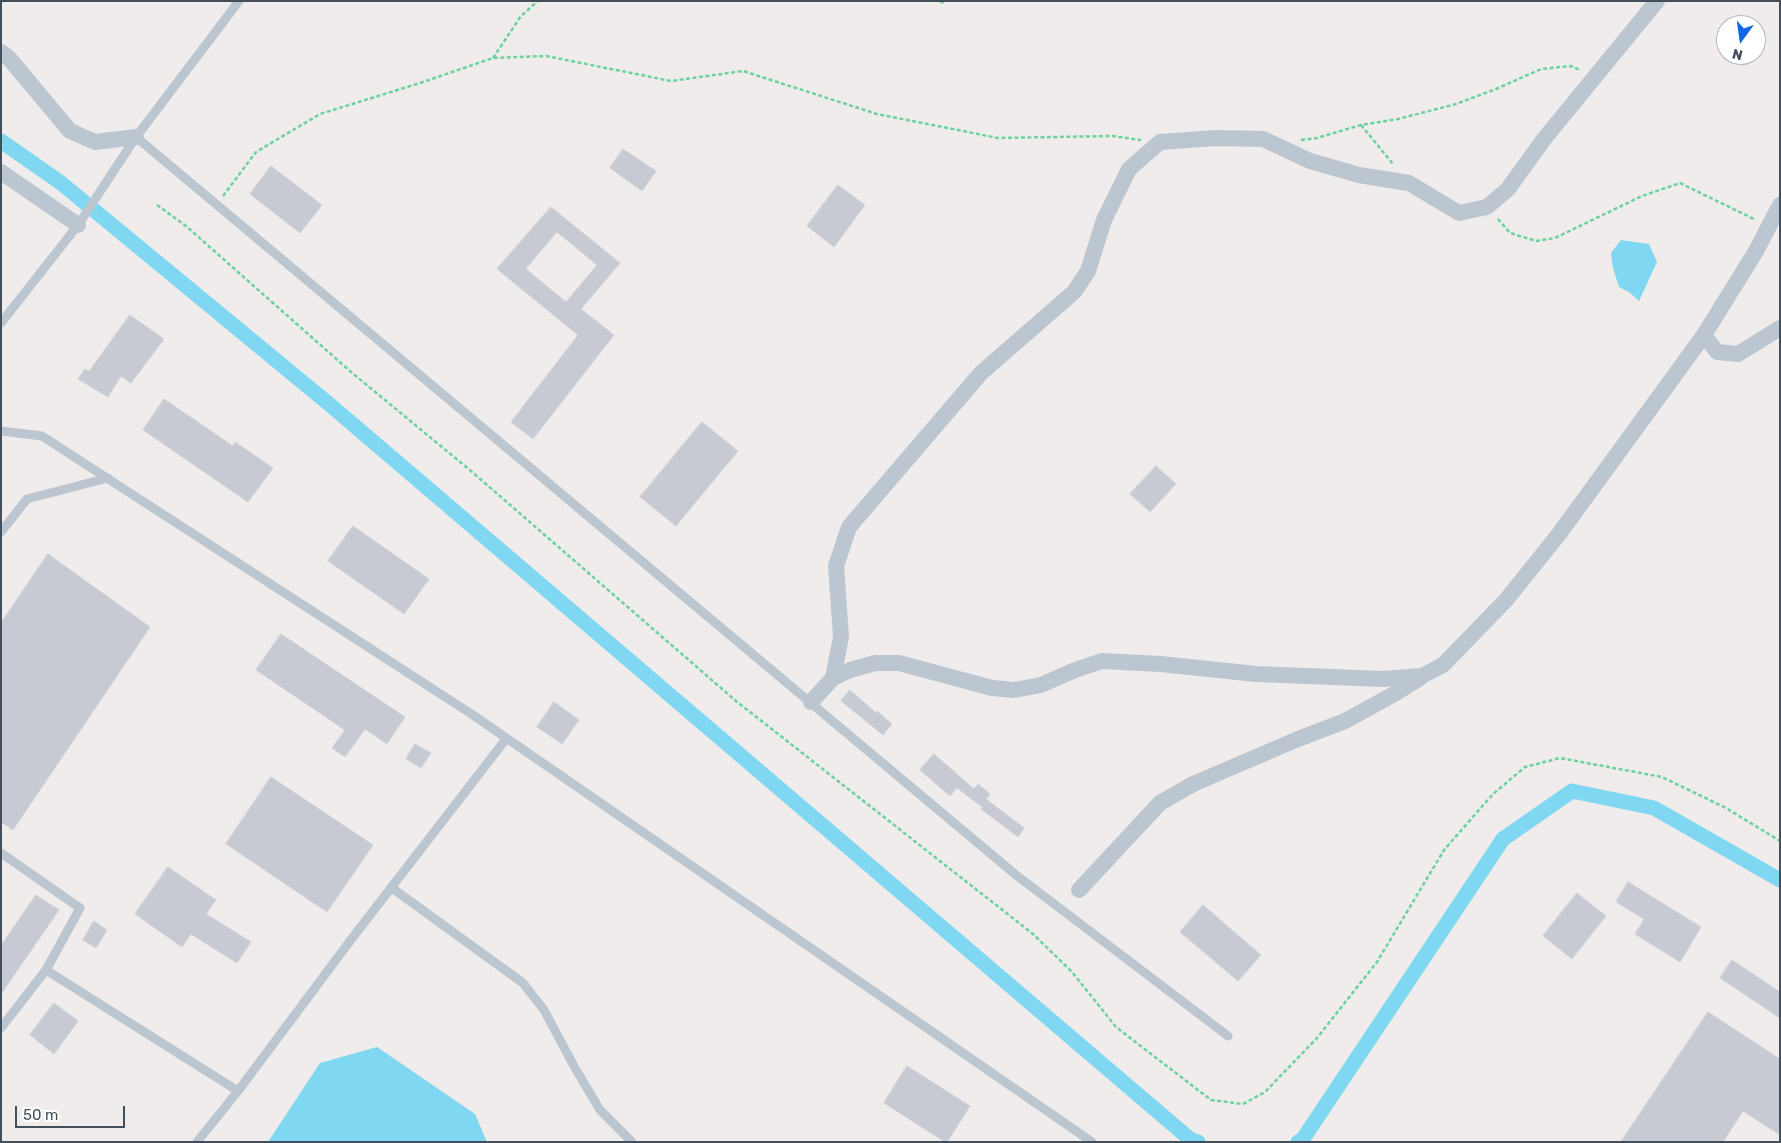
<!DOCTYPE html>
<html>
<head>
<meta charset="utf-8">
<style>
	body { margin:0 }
	#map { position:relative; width:1781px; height:1143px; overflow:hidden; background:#efeceb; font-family:Rubik,sans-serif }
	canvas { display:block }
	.frame { position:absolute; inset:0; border:2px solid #434f5a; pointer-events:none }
	.north { position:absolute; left:1716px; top:15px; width:50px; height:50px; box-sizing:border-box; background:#fff; border:1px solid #b4b9bd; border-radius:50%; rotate:194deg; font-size:14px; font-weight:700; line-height:20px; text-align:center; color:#434f5a }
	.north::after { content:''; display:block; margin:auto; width:18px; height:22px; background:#0d67e7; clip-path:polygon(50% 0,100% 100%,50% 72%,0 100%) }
	.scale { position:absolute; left:15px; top:1106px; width:110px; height:22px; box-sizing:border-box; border:2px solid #434f5a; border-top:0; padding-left:6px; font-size:15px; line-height:18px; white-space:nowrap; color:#434f5a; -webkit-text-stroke:4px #fff; paint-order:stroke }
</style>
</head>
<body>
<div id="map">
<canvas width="1781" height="1143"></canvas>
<div class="frame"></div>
<div class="north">N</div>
<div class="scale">50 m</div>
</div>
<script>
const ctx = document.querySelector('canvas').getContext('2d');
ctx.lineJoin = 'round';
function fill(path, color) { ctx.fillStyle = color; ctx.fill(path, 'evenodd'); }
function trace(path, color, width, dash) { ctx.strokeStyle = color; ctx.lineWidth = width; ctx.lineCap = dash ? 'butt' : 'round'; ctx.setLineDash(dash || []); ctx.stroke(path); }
fill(new Path2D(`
	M1621 240 1649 244 1657 262 1639 301 1629 292 1619 287 1613 268 1611 253Z
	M377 1047 475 1114 487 1142H268L320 1063Z`), '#7fd7f1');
trace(new Path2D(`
	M1 141 61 183 329 404 1191 1140 1198 1142
	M1298 1142 1303 1139 1503 839 1572 791 1654 808 1780 880`), '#7fd7f1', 15);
const building = new Path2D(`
	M623 149 656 171 642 191 610 168Z
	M271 166 322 205 300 233 250 194Z
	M838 185 865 205 834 247 807 226Z
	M551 207 620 263 581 309 614 335 533 439 511 422 578 335 497 269ZM557 232 597 265 566 302 526 269Z
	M130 315 164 339 131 383 121 376 108 397 78 379 85 369 89 371Z
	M164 399 233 446 235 442 273 468 248 502 143 430Z
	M702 422 738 451 676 526 640 497Z
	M1156 466 1176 484 1150 512 1130 494Z
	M353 526 429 579 404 614 328 561Z
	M48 554 150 627 13 830 1 822V623Z
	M281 634 405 717 387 744 365 729 345 757 332 748 345 730 256 670Z
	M850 690 876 713 877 711 892 724 883 735 841 701Z
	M554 702 579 720 562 744 537 727Z
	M415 744 431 753 421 768 406 759Z
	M934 754 974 789 978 784 990 794 986 799 1024 828 1018 837 981 809 985 804 982 807 957 788 950 796 920 770Z
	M271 777 373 845 327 912 226 844Z
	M168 867 216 900 206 914 251 942 237 963 191 934 182 947 135 914Z
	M1628 882 1701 927 1680 962 1635 934 1644 919 1616 902Z
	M1577 893 1606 916 1572 959 1543 936Z
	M36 895 59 910 1 994V946Z
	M1203 905 1261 955 1238 981 1180 932Z
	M94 921 107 930 96 948 83 940Z
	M1732 960 1780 992V1018L1720 978Z
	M54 1003 78 1021 54 1054 30 1035Z
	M1708 1012 1780 1059V1135L1743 1111 1723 1142H1621Z
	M907 1066 970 1106 947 1142H945L884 1103Z`);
fill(building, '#c7cad2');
trace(building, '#cfd2d8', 1);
trace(new Path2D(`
	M940 1 945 4
	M493 58 521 16 538 1
	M1361 125 1393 164
	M1301 140 1317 138 1361 125 1398 119 1456 104 1496 89 1541 69 1571 66 1580 70
	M223 196 256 152 320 114 420 83 493 58 546 56 671 81 743 71 877 114 998 138 1112 136 1141 140
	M157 205 186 226 351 372 471 471 736 701 1033 934 1072 972 1116 1027 1211 1100 1243 1104 1265 1092 1317 1038 1377 962 1444 850 1493 794 1525 767 1560 758 1662 777 1726 808 1780 841
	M1498 219 1510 233 1536 241 1555 238 1642 196 1680 183 1756 220`), '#6cd1a1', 2.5, [4, 2.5]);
trace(new Path2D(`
	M136 137 1016 875 1228 1036
	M1 323 78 225 136 137 239 1
	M1 431 42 436 473 715 1092 1142
	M1 532 27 499 108 478
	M1 853 80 908 46 970 1 1028
	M392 888 523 983 544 1010 575 1068 600 1110 632 1142
	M46 970 238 1091
	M197 1142 238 1091 353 937 506 739`), '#bbc6d0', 9);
trace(new Path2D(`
	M1 52 8 57 70 131 95 142 136 137
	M1 172 78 225
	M1704 335 1717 352 1738 354 1780 328
	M833 678 850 670 875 663H899L992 688 1014 690 1041 685 1075 670 1102 661 1161 664 1256 674 1383 679 1422 676 1443 665 1506 600 1559 534 1704 335 1756 251 1780 205
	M811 702 833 678 841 637 836 566 849 527 981 373 1074 292 1088 271 1104 220 1129 169 1160 142 1216 138 1263 139 1310 161 1359 175 1409 183 1459 213 1487 207 1508 189 1544 139 1657 1
	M1079 890 1160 803 1193 784 1298 739 1345 721 1396 693 1420 678`), '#bbc6d0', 16);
</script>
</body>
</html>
